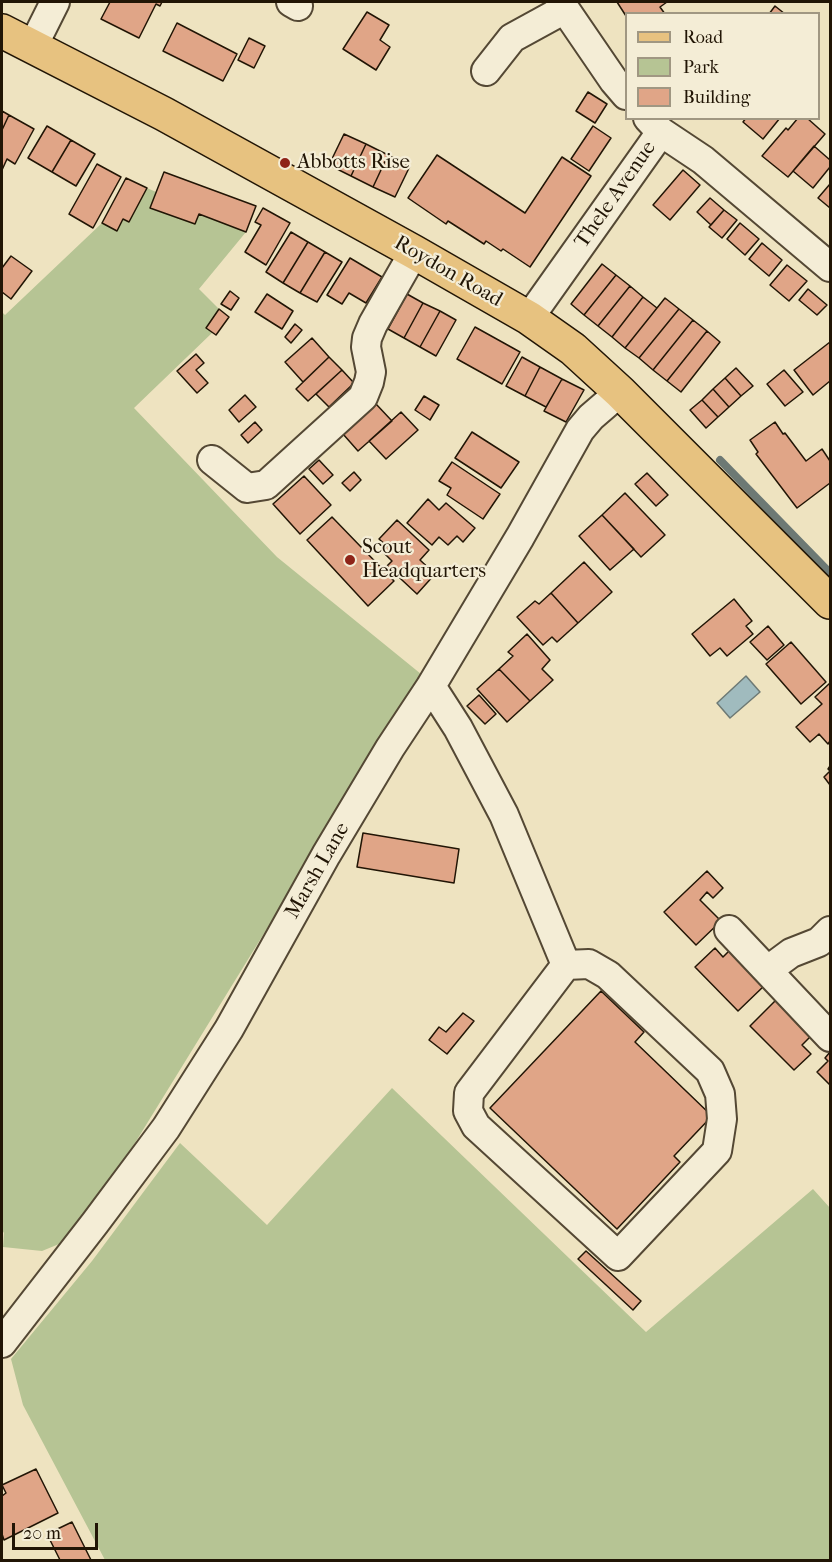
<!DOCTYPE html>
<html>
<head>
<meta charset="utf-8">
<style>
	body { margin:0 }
	#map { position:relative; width:832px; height:1562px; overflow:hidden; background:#eee3c0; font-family:"IM FELL French Canon",serif }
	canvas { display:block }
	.frame { position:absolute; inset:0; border:3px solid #211505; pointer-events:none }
	.legend { position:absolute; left:625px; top:12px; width:195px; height:108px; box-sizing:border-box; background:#f4edd6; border:2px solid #a09782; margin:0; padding:8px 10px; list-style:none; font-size:18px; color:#211505 }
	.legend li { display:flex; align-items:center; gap:12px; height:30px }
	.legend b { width:30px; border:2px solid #a09782 }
	.scale { position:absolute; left:12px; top:1523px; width:86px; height:27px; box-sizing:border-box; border:3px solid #211505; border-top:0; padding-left:8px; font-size:18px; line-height:21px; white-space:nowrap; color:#211505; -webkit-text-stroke:4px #f4edd6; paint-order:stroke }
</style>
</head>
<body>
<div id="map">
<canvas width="832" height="1562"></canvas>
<div class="frame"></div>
<ul class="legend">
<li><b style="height:8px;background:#e7c280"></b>Road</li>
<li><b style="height:16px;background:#b6c494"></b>Park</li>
<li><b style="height:16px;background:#e0a587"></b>Building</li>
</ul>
<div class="scale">20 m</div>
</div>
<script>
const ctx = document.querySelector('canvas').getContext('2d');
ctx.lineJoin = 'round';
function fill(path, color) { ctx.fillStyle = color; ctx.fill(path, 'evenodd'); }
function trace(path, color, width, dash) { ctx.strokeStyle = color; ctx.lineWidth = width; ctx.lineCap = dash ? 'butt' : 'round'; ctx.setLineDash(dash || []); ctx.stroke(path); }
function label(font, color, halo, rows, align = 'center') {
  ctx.font = font + ' "IM FELL French Canon",serif'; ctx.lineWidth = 4.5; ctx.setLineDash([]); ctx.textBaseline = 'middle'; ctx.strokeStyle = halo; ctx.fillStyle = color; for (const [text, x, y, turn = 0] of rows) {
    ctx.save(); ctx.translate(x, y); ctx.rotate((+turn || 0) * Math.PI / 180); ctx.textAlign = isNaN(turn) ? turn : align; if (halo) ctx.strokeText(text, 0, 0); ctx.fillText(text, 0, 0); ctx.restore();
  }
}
fill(new Path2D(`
	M147 188 156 192 151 208 195 224 199 214 246 232 199 289 219 309 213 332 134 408 277 557 421 674 348 797 130 1151 64 1242 42 1251 3 1247 4 1233 2 1230V312L5 315 102 223 117 230 123 219Z
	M392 1088 646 1332 813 1189 830 1208V1560H105L23 1405 11 1359 92 1261 180 1143 267 1225Z`), '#b6c494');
const water = new Path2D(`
	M746 676 760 692 730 718 717 703Z`);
fill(water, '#a0bbbe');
trace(water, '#6d7974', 1.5);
trace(new Path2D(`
	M720 460 830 573`), '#6d7974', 8);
const building = new Path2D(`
	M110 2H162L160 6 156 4 139 38 101 19Z
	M617 2H667L660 7 665 14H626V16Z
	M775 6 785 14H769Z
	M367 12 389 25 380 40 390 47 376 70 343 49Z
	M177 23 237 54 223 81 163 51Z
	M249 38 265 46 254 68 238 60Z
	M588 92 607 104 595 123 576 111Z
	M2 111 9 115 2 130Z
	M9 115 34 129 15 164 7 159 2 170V130Z
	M746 118H780L763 139 743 122Z
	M798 118H807L825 134 788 177 762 156 786 128 788 130Z
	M47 126 71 140 52 172 28 158Z
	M593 126 611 138 589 171 571 159Z
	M344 134 366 144 351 176 329 165Z
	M71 140 95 154 76 186 52 172Z
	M366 144 388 155 373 187 351 176Z
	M814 146 830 160V167L813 188 793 171Z
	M388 155 410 166 395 197 373 187Z
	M437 155 525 213 562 157 591 176 530 267 503 249 501 251 486 241 484 244 448 221 446 224 408 198Z
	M97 164 121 177 93 228 69 214Z
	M683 170 700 185 670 220 653 205Z
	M164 172 256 206 246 232 199 214 195 224 150 208Z
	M126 178 147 188 129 222 123 219 117 231 102 223Z
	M830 184V208L818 198Z
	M710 198 724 210 711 225 697 212Z
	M263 208 290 223 266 265 245 252 261 225 255 222Z
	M724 210 737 220 722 238 709 227Z
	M740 223 759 239 745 255 727 239Z
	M291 232 308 242 283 283 266 272Z
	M308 242 325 252 300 293 283 283Z
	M762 243 782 260 769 276 749 259Z
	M325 252 342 262 317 302 300 293Z
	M11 256 32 271 11 299 2 292V268Z
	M350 258 382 277 366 303 349 293 342 304 327 295Z
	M602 264 616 275 584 315 571 304Z
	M787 265 807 281 789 301 770 285Z
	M616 275 630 286 598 326 584 315Z
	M630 286 643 297 612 337 598 326Z
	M808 289 827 305 817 315 799 300Z
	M230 291 239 298 231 310 221 304Z
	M267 294 293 311 282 329 255 312Z
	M407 294 423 303 404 338 388 329Z
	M643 297 657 308 625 348 612 337Z
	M665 298 679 309 639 358 625 348Z
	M423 303 440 311 420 347 404 338Z
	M219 309 229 317 216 335 206 328Z
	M679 309 693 320 653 370 639 358Z
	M440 311 456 320 436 356 420 347Z
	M693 320 707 331 667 381 653 370Z
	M295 324 302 330 291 343 285 337Z
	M475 327 520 352 502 384 457 359Z
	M707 331 720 342 681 392 667 381Z
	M312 338 329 357 303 382 285 362Z
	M830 342V381L813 395 794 370Z
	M196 354 204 363 196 370 208 383 197 393 177 371Z
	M329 357 342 370 308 401 296 389Z
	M522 357 540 367 525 396 506 386Z
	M540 367 562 379 546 407 525 396Z
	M736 368 753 386 741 396 725 378Z
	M342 370 354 383 329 407 316 394Z
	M784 370 803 392 785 406 767 384Z
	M725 378 741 396 729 407 713 389Z
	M562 379 584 390 566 422 544 411Z
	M713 389 729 407 718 417 702 400Z
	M245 395 256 407 239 422 229 410Z
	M424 396 439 405 430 420 415 410Z
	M702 400 718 417 706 428 690 410Z
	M376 404 392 421 358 451 343 434Z
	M401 412 418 430 386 459 369 441Z
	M255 422 262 430 248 443 241 435Z
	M775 422 783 434 785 433 806 461 822 449 830 461V483L797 508 756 454 758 452 750 440Z
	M472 432 519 462 501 488 455 458Z
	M319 460 333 475 323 484 309 469Z
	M452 462 500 494 483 519 447 495 451 488 439 481Z
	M354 472 361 480 350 491 342 483Z
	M647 473 668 495 656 506 635 484Z
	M304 476 331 505 300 534 273 504Z
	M625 493 665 535 641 557 602 515Z
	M428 499 439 510 446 503 475 528 463 542 457 536 448 545 439 537 432 545 407 523Z
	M602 515 634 549 610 570 579 536Z
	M332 517 394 581 368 606 307 540Z
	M397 520 429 550 420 560 435 574 417 594 387 566 392 561 382 551 387 546 379 539Z
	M584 562 612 592 578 623 551 593Z
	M551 593 578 623 557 642 552 637 543 645 517 617 535 601 539 604Z
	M734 599 752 621 746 626 753 634 727 656 720 648 710 656 692 634Z
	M768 626 784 645 767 660 750 642Z
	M527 634 550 660 542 669 553 680 530 701 499 669 513 656 508 652Z
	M791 642 826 682 801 704 766 664Z
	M499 669 530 701 507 722 477 689Z
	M830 683V741L828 744 819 734 810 742 796 727 822 704 815 697Z
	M479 695 496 714 485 724 467 706Z
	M830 766V785L824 777 830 771 828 769Z
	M363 833 459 849 454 883 357 867Z
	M707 871 723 888 713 898 707 892 700 900 721 921 696 945 664 912Z
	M733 947 765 985 738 1011 695 967 715 948 723 957Z
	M601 991 644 1032 635 1042 712 1116 674 1156 680 1162 617 1229 490 1108Z
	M776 1000 815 1032 802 1045 811 1054 794 1070 750 1026Z
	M463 1013 474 1021 447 1054 429 1040 439 1027 446 1032Z
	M830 1052V1085L817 1072 828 1061 825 1058Z
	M586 1251 641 1301 633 1310 578 1259Z
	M36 1469 58 1513 4 1540 2 1534V1496L6 1493 2 1485Z
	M72 1522 91 1560H60L47 1534Z`);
fill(building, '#e0a587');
trace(building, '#211505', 1.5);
const minor = new Path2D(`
	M291 2 298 6
	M560 2 614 81 626 95
	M33 46 55 2
	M486 71 512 38 565 9
	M648 118 661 132 703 160 830 267
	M529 318 661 132
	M212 460 247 488 266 485 363 397 369 382 371 372 366 347 367 338 373 324 414 252
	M431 686 458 728 504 815 566 965 469 1093 468 1111 476 1126 618 1256 717 1151 722 1119 720 1094 710 1071 608 975 589 964 566 965
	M729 930 830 1037
	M768 970 791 953 819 942 830 931
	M2 1343 95 1223 166 1128 229 1029 326 855 390 748 431 686 520 537 580 430 591 417 620 392`);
const major = new Path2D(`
	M2 31 164 114 414 252 529 318 573 349 620 392 830 602`);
trace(minor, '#544834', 32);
trace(major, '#211505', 36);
trace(minor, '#f4edd6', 28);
trace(major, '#e7c280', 33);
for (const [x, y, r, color] of [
	[285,163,6,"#8f2418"],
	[350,560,6,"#8f2418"]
]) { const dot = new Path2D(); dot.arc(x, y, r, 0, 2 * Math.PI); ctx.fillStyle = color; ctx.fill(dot); trace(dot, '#f4edd6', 2); }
label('21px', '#211505', '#f4edd6', [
	["Abbotts Rise",297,163],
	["Scout",362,548],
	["Headquarters",362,572]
], 'left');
label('21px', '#211505', '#f4edd6', [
	["Thele Avenue",616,195,-55],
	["Roydon Road",448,272,30],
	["Marsh Lane",318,871,-60]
]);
</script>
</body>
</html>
